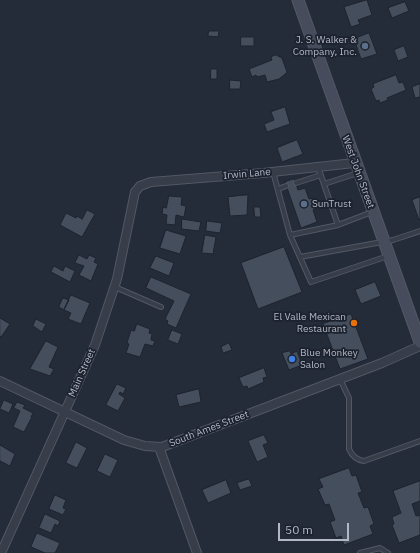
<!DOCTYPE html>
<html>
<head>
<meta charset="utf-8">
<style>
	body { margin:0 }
	#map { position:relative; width:420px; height:553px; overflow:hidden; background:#242b39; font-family:"IBM Plex Sans",sans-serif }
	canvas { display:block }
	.scale { position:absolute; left:278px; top:523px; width:71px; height:18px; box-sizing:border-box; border:2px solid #b2b8c5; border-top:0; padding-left:5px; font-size:12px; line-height:14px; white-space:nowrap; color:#b2b8c5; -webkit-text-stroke:3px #1c222e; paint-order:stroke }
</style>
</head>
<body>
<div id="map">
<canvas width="420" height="553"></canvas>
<div class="scale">50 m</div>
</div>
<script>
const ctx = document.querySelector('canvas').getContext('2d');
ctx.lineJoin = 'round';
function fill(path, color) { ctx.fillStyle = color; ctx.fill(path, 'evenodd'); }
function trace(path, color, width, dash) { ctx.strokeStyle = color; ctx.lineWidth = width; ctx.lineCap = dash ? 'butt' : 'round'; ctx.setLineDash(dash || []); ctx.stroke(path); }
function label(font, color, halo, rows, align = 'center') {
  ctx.font = font + ' "IBM Plex Sans",sans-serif'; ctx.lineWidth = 3.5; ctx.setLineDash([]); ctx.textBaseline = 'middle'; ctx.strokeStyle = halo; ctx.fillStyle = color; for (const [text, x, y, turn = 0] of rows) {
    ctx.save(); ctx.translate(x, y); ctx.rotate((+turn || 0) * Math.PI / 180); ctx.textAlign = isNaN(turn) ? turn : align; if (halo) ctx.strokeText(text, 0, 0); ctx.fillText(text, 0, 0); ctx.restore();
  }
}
const building = new Path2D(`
	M367 0 372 15 358 20 360 24 351 27 344 7Z
	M405 2 409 11 392 18 388 8Z
	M209 31H219L218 37 208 36Z
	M369 33 377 54 361 59 354 39Z
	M241 37H254V46H241Z
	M404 46 408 57 398 61 394 50Z
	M276 55 282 58 287 72 284 75 279 79 267 82 265 75 257 77 256 75 252 77 249 69 272 60 271 57Z
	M211 69H217V79H211Z
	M396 75 399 83 403 82 406 90 387 98 388 100 380 103 379 100 376 101 371 89 374 87 373 84Z
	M230 80 241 81 240 89H230Z
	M420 84V97L415 98 412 87Z
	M285 107 290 124 267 132 264 124 274 120 271 112Z
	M297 140 303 154 282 162 277 148Z
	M294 179 298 190 305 188 309 199 312 198 316 209 313 210 317 222 301 228 285 182Z
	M248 195 247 215 230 216 228 197Z
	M169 196 182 197 181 205 186 206 184 217 176 215 175 225 166 224 167 215 162 214 163 207 166 208Z
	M420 197V219L419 220 412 200Z
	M254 207H260L261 217H255Z
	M87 210 95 214 82 237 60 225 66 213 76 218 77 216 82 219Z
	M182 219 201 222 199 231 182 229Z
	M207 221 222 223 220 233 206 231Z
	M166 230 186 236 180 254 160 248Z
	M205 235 216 237 213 254 202 253Z
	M284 247 302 292 258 309 241 263Z
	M79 255 87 259 89 255 96 258 94 262 98 264 91 281 79 275 84 266 75 263Z
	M156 256 174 263 169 276 150 268Z
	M54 266 63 271 65 266 75 271 70 282 51 272Z
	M151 277 191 294 176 328 167 324 168 321 165 319 174 301 146 288Z
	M375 282 381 296 361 304 355 290Z
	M71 295 90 303 81 324 68 319 71 313 64 310Z
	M63 298 69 300 64 310 59 307Z
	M351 314 368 359 340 369 323 324Z
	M0 318 10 324 1 337 0 336Z
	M36 319 46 324 42 332 33 326Z
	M137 324 150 329 149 333 152 334 151 340 155 341 153 346 145 344 140 357 126 353 129 344 127 343 131 330 134 331Z
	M172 330 182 334 178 344 168 340Z
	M46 341 58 347 49 367 54 369 50 376 30 369Z
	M229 343 232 350 223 353 221 347Z
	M290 351 291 354 297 351 302 365 289 370 282 353Z
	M264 368 267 377 263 378 264 382 248 389 247 386 243 387 239 378Z
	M117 384 126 388 123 394 120 392 119 394 125 398 118 411 106 405Z
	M199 389 201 402 179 407 176 395Z
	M4 400 13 404 9 413 0 409Z
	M17 402 25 405 23 408 33 413 31 417H32L24 432 13 427 20 411 14 408Z
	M264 435 268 443 263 445 268 457 257 462 248 441Z
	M76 442 87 448 77 468 66 463Z
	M0 445 15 454 10 466 0 461Z
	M105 454 118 460 110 477 97 471Z
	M349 468 352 476 356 475 362 492 358 493 364 508 368 507 374 524 370 526 373 534 344 545 341 536 336 538 330 522 335 520 329 504 325 505 318 489 323 487 319 479Z
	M249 479 252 486 240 490 237 483Z
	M226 480 231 493 208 503 202 490Z
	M420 481V501L412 504 416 516 420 515V535L399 543 392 525 394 524 392 517 401 513 393 491Z
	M55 495 66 500 63 508 66 509 63 515 49 509Z
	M45 514 60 521 58 526 55 524 51 533 39 528Z
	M37 533 60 543 55 553H45L31 547Z`);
fill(building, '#454e5d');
trace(building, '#1e2430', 1);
const service = new Path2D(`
	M318 167 338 225 290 235 311 282 388 256
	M273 172 290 235
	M296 183 321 175
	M324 184 358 173
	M278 189 286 186
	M338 225 372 212
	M300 257 393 240 420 231
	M115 287 161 307
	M340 379 349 398V449C352 456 357 460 364 461L420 441
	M360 553 380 548 388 553`);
const minor = new Path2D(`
	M0 381 124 440 145 446 162 447 382 363 420 346
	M159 447 197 553
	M1 553 95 345 117 279 135 192 140 186 151 182 263 173 354 163`);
const secondary = new Path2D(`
	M298 0 420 342`);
trace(service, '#525864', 6);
trace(minor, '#525864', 10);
trace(secondary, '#525864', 13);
trace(service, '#373d49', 4);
trace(minor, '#373d49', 8);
trace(secondary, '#464c5c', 11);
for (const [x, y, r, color] of [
	[365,46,4,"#5c6f8a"],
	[304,204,4,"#5c6f8a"],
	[354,323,4,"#e8710a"],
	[292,359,4,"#3f7fe0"]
]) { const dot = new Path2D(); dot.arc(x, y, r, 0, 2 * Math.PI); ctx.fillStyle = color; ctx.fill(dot); trace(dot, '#1c222e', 1.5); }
label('10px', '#b2b8c5', '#1c222e', [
	["J. S. Walker &",357,40],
	["Company, Inc.",357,52],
	["SunTrust",312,204,"left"],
	["El Valle Mexican",346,317],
	["Restaurant",346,329],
	["Blue Monkey",300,353,"left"],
	["Salon",300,365,"left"]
], 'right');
label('10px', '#b2b8c5', '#1c222e', [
	["West John Street",358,172,70],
	["Irwin Lane",247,174,-5],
	["Main Street",82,373,-66],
	["South Ames Street",209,429,-21]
]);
</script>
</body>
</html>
